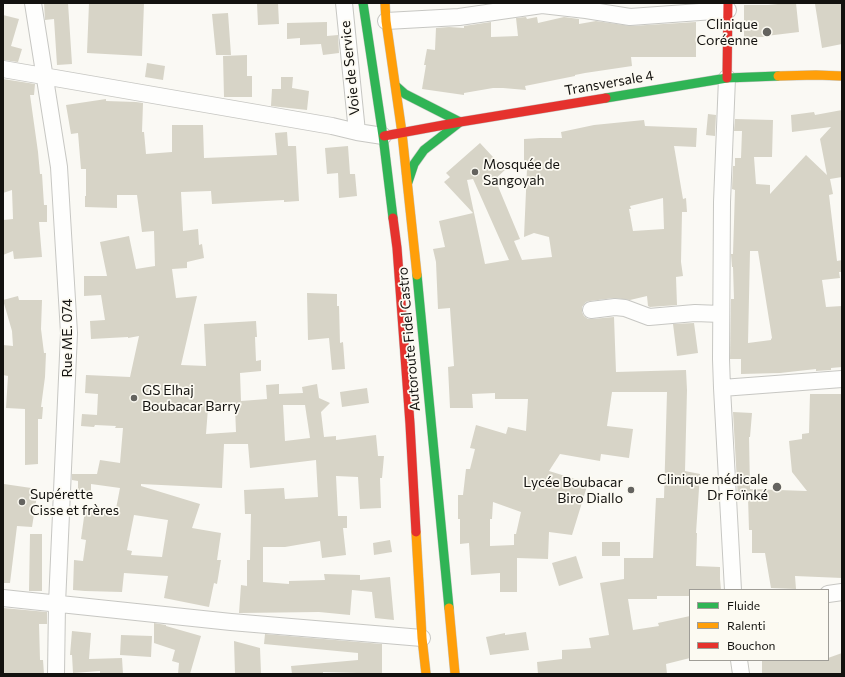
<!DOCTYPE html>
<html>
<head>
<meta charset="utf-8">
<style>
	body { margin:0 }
	#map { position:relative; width:845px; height:677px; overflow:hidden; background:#faf9f4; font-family:Commissioner,sans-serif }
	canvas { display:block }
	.frame { position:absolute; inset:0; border:4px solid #13120f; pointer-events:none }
	.legend { position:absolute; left:689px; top:589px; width:140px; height:72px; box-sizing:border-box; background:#fcfaf2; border:1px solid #9f9d97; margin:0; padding:5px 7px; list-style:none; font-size:12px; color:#13120f }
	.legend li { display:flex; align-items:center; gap:8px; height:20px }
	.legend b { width:20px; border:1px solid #9f9d97 }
</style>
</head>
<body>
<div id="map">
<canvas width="845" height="677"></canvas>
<div class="frame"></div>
<ul class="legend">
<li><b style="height:5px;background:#30b455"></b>Fluide</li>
<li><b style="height:5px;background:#ff9f0a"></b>Ralenti</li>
<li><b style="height:5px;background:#e5322d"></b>Bouchon</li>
</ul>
</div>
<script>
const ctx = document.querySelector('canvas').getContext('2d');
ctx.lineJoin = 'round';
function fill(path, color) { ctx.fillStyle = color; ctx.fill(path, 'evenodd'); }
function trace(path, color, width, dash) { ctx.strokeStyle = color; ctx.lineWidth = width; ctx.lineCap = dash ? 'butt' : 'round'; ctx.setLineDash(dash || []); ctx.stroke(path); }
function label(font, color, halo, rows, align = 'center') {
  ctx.font = font + ' Commissioner,sans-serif'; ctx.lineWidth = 3.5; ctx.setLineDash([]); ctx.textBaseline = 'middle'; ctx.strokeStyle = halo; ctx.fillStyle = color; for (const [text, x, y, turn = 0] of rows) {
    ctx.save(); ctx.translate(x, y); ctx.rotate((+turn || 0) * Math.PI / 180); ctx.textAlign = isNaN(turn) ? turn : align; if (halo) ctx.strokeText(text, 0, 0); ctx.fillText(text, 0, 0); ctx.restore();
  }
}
fill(new Path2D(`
	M44 3H68L72 64 57 65 54 19 45 20Z
	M89 3H144L142 56 87 53Z
	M257 3H278L279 24 258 25Z
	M788 3H796L799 32 766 36V37H744V5H768Z
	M815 4H841L842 44 822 48Z
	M228 13 231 55H216L212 14Z
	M3 15 19 19 11 46 22 49 18 62 3 60Z
	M526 17 527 19 537 17 538 23 564 17 579 19V24L596 21 631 26 696 22V57H631L632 66 585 73 575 75V76L525 86 526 90 503 88H493L464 93V95L422 89 426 65H424L427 49 435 50 436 28 449 27 464 28V26L491 22V37L518 36 516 18Z
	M327 22V36L338 35 339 53 323 55 321 44 300 45V38L287 39V23Z
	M247 55V76H252V97H224L223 56Z
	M147 63 165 66 163 80 145 77Z
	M281 77H293L292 88 309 91 307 110 271 106 272 89H281Z
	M3 79 35 84 34 95H30L38 152 40 174H42L44 205H47V222H39L42 257 14 259 13 251 3 255V220L13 219 12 190 3 193Z
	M106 99V101L136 102 143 103 142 132H144L146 154 172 152V125H203L204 158 277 155 275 133 287 132 288 146H296L299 201 284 202V200L212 204 211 191 181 192 183 231 198 229 199 245 202 244 204 258 187 262V268L172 269 176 298 197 296 181 365 206 366 204 324 256 321 257 337H255L256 361 261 360V371L240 373 241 401 267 399 266 385 279 384V394L303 393 302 387 317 384 319 398 330 403 321 412 324 437 336 436V440L376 435 378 456H384L382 478H380L381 508 360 509 358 477 336 476 338 516H347V528H343L346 555 322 558 320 541 285 547H263V582L289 584V581L325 580 324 574 360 575V580L390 577 394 620 375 618 372 592 352 590 350 615 319 612 239 613 241 585 247 586V560H250L251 514H245L244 490 284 488 285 499 318 497 316 460 250 468 248 444H224L222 488 141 484V486L200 504 192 528 221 533 217 560H221L217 584 214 583 209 607 164 598 168 576 124 573 122 592 85 591 73 590 74 560 83 561 86 540 81 539 85 510 115 514 120 488 91 484V499H78V481L72 480V474H97L100 460 120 463 123 428H115L116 426 95 425 94 427 81 426 82 414 97 415 98 394 85 393 86 375 130 377 139 336 128 338V337L91 339 90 321 105 320 101 295 84 296V276H107L100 242 129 236 136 269 155 266 154 231 142 232 137 195H117V208L85 207V196H86V169H81L78 133 71 134 66 105ZM283 405H305L310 438 285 441ZM235 407 236 432 206 434 208 408ZM134 515 168 520 162 557 131 555 132 551 127 550Z
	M842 110V177L830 179 833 194 829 195 837 261 842 260V272H839L840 278 822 280 826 307 842 306V367L831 368V370L816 371V369L780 373 741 374V359H730L731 299H734L733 267H732L731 254H733L735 190 732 189 733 166H735V158H741L742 131H734L735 119 773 120 772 157H754L756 184 770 185V194L806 155 827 175 820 139 831 127 792 132 791 115 814 112 815 115ZM750 251H758L772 338 771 339V340L748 343Z
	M708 114 716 115 715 136 706 135Z
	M644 120 645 126 697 128 696 147 674 146 683 199 686 198 687 212H682L681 262 683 276 676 277 677 305 650 307 648 306 647 296 630 300 614 298 590 301 586 302 582 307V312L584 316 588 319H592L614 317 616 372 686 370 687 390 685 471 700 474 696 533H697L696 566 720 567V579L721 590H690V596H657V599H628L633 630 659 626 658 623 690 616V658L666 664 667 674H538L537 662 562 659V650L591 648 589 638 609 635 600 583 624 579V558H653L656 498H664L667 392H612L607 426 633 429 629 458 601 454 600 461 560 454 549 471 588 483 572 535 549 532 548 559 517 558V592H500V573L471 575 469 543 460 544V519H458V495H463L466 469H470L475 449 470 448 476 425 506 434 508 427 526 431 528 399H495V393L472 394 473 408H450L448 367 454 366 450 308 438 309 436 262 433 249 445 247 439 221 473 213 444 182 450 177 446 173 480 143 505 170 495 179 520 239 514 241 522 260 552 257 549 237 534 233 524 237 527 168H524V139L540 138H562L561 132 594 125ZM473 179 509 260 485 264 467 180ZM663 198 664 229 633 231 629 209H631L630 206ZM493 502 521 512 516 534H514V545L490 546V519H492Z
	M348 146 350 174H355L357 196 339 198 338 173 327 174 325 148Z
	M307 293 337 294V306H339L340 343 343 342 345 369 332 370 329 338 308 340Z
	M18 296 19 300H42L41 329 44 353H46L45 377 41 407H43L42 419H38V464L25 465V409L6 408 8 376 3 375V345L13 346 12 331 3 300Z
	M694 323 698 353 677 356 673 324Z
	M367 388 369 403 342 407 340 392Z
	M810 394H842V578L795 576 796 589 771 588 765 553H752V530H749L748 497 738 500 733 412 752 413 750 437H749L750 489 807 491 792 472 789 441 802 439V434L809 433Z
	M4 484 38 489 32 527 17 526 10 583H3V490Z
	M30 534H42V591H29Z
	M390 540 392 552 374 555 373 543Z
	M602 542H620V556H602Z
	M576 556 583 578 559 586 552 563Z
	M3 608 47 612V624H39L40 660H43L44 674H3Z
	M154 623 166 625V626L201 636 190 674H178L179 663 172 661 175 650 154 643Z
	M72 631 91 633 89 659 122 658 123 674H100V671L73 673 72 655H70Z
	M526 632 529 650 490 655 486 637 505 633V635Z
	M265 634 382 644V674H356L357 673 323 672V674H292L291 666 358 660V653L264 644Z
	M121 635 152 636 151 657 120 655Z
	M234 641 260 648 261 673 235 674Z
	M842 653V674H762V660H828V658Z`), '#d7d4c7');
const street = new Path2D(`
	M33 3 59 167 69 333 57 604 56 674
	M344 3 357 132
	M542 5 586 10 630 17 728 10
	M386 21 459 17 542 5V3
	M3 69 332 126 357 132 383 136
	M727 78 722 202 721 359 722 388 733 590
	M591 310 615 307 625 308 649 317 695 313 721 314
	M722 388 842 379
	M828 594 842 592
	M3 598 231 622 422 638
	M739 660 741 674`);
const fast = new Path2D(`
	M363 3 383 136 393 218
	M396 86 405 94 460 122 424 150 414 164 408 182
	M606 98 727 78 778 76
	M417 275 449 608`);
const slow = new Path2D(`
	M385 3 386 21 402 133 417 275
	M778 76 816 75 842 76
	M416 532 422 638 426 674
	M449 608 455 674`);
const jam = new Path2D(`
	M727 78 728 3
	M384 136 460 122 606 98
	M393 218 397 248 410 424 416 532`);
trace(street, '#c7c7c3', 18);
trace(fast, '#c7c7c3', 10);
trace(slow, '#c7c7c3', 10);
trace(jam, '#c7c7c3', 10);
trace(street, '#fefefd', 16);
trace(fast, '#30b455', 9);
trace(slow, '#ff9f0a', 9);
trace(jam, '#e5322d', 9);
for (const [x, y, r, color] of [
	[767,32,5,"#64635f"],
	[475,172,4,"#64635f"],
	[134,398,4,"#64635f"],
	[777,487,5,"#64635f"],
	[631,490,4,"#64635f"],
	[22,502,4,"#64635f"]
]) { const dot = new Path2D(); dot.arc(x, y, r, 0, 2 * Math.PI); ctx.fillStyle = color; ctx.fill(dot); trace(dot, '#fcfaf2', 1.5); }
label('14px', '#13120f', '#fcfaf2', [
	["Clinique",758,24],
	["Coréenne",758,40],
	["Mosquée de",483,164,"left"],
	["Sangoyah",483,180,"left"],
	["GS Elhaj",142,390,"left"],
	["Boubacar Barry",142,406,"left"],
	["Clinique médicale",768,479],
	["Dr Foïnké",768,495],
	["Lycée Boubacar",623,482],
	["Biro Diallo",623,498],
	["Supérette",30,494,"left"],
	["Cisse et frères",30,510,"left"]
], 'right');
label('14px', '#13120f', '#fcfaf2', [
	["Voie de Service",350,68,-96],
	["Transversale 4",609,83,-10],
	["Rue ME. 074",67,338,-90],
	["Autoroute Fidel Castro",409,339,-95]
]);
</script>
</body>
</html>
